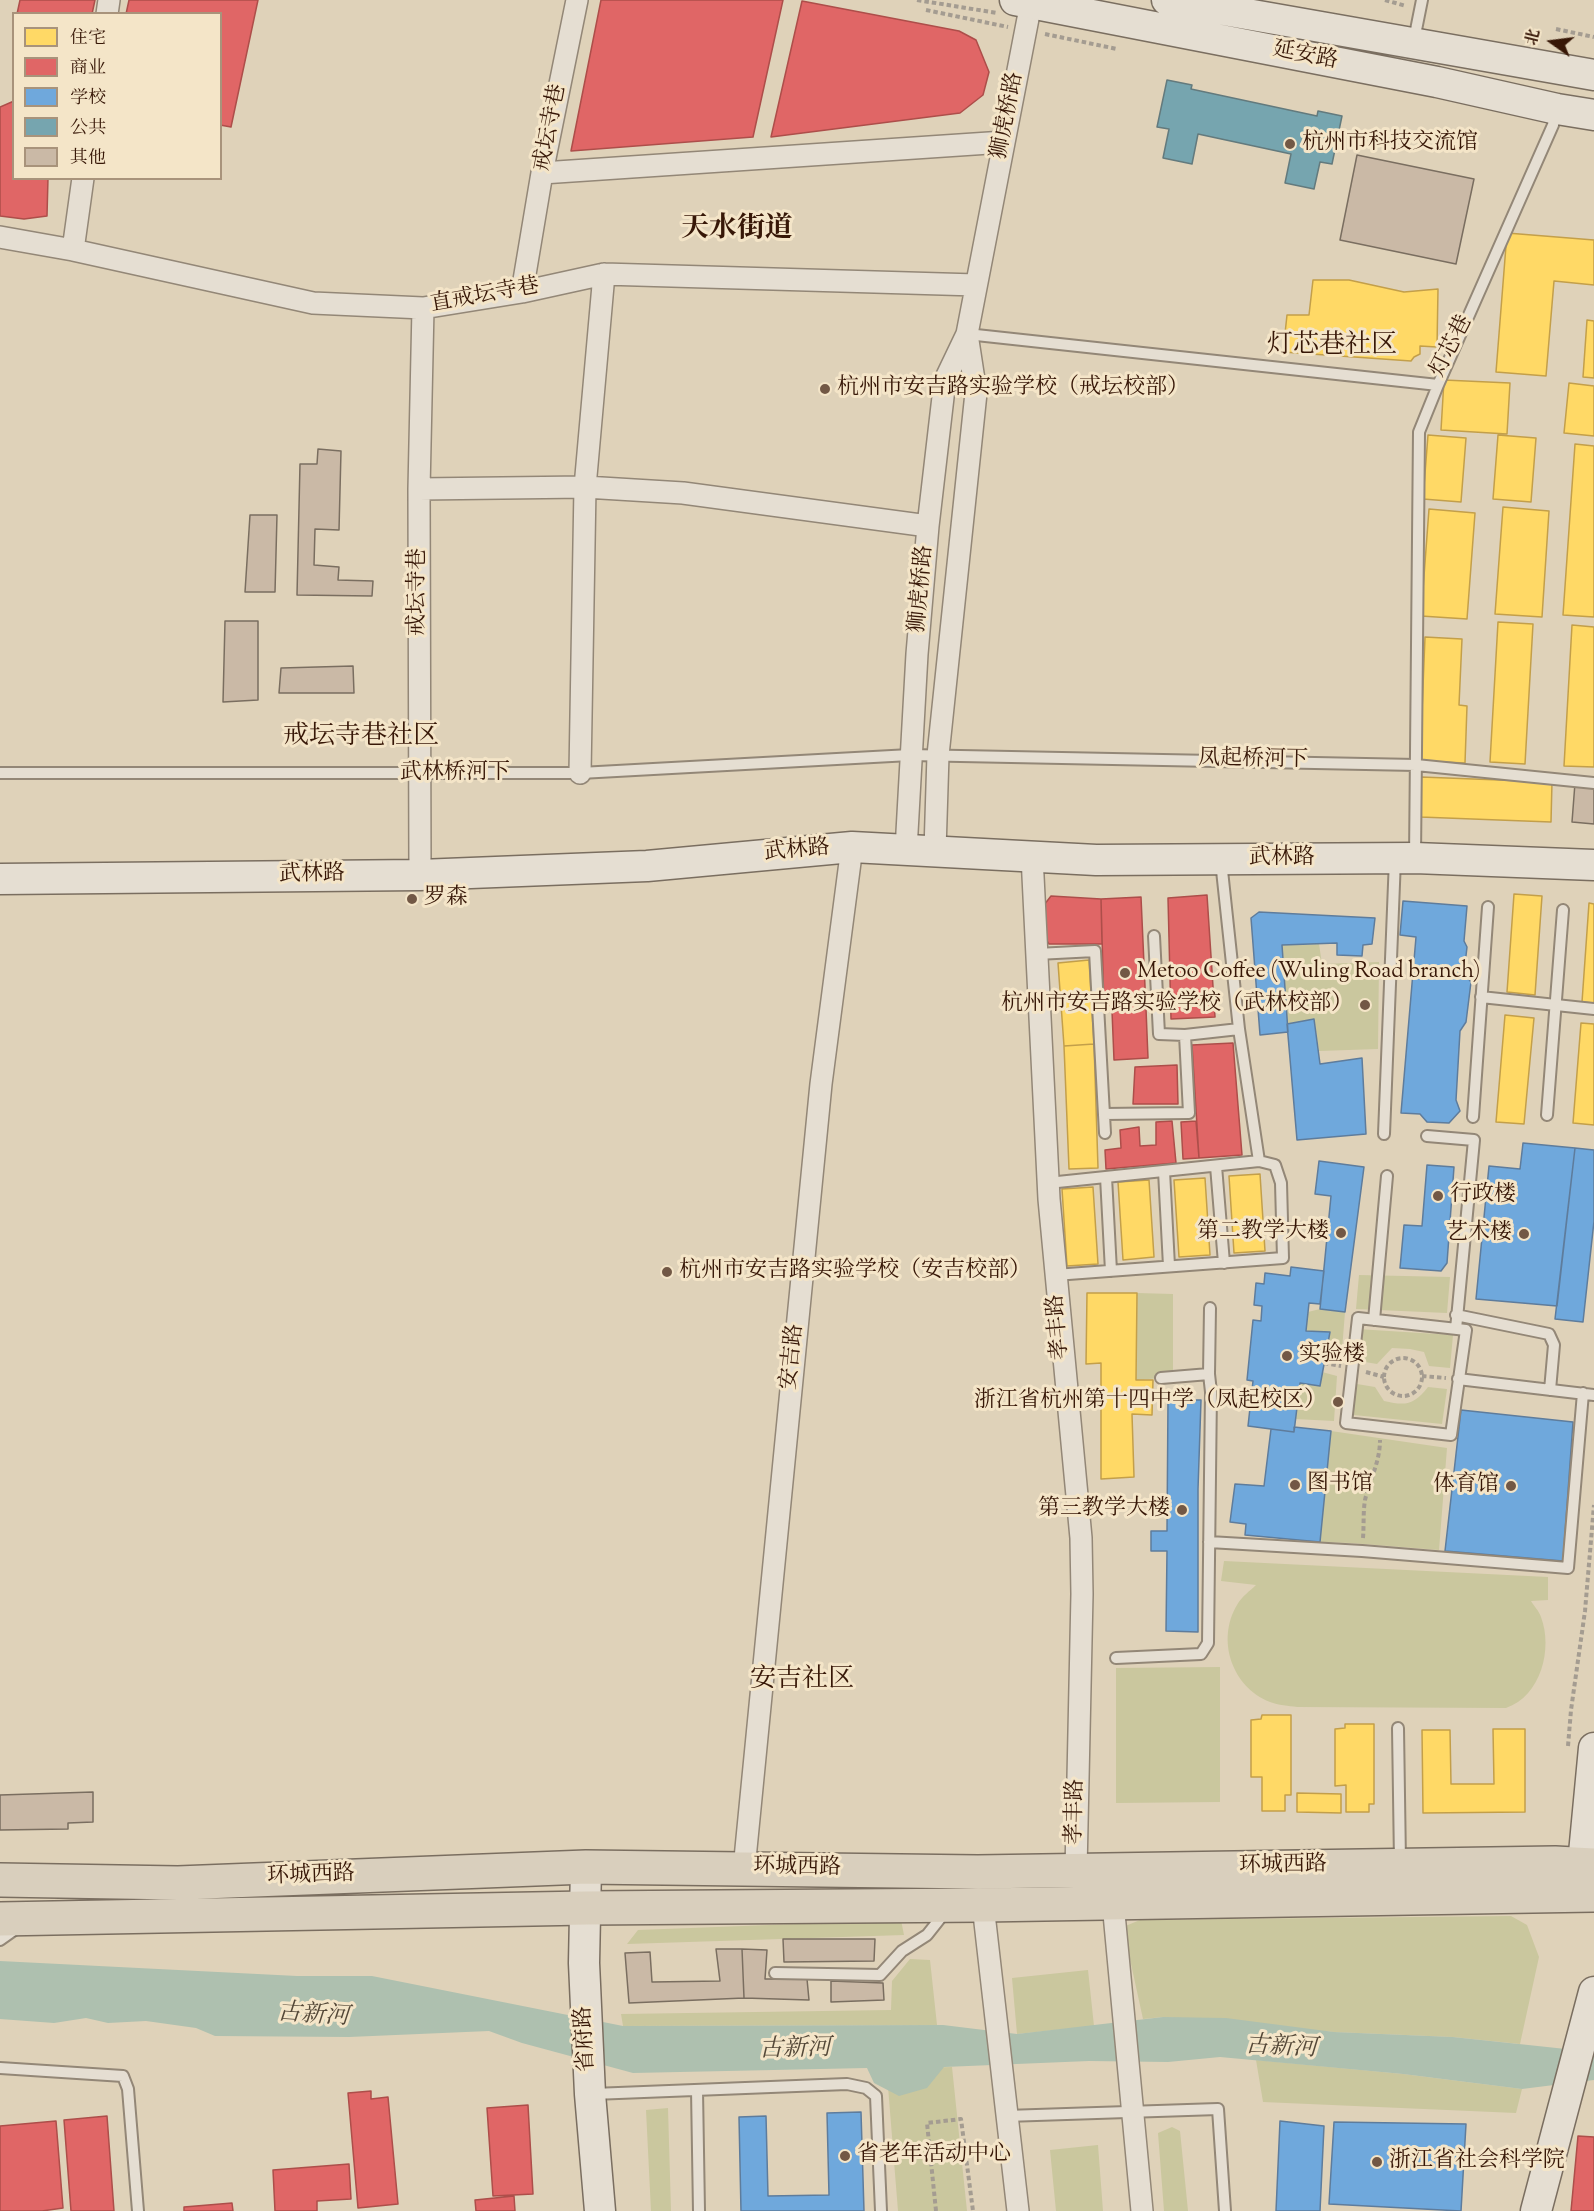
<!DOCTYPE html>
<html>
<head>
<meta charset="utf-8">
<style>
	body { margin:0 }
	#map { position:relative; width:1594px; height:2211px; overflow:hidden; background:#dfd2b9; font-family:"Sorts Mill Goudy","Noto Serif SC",serif }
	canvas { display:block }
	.legend { position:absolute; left:12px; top:12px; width:210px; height:168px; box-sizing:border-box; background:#f4e5c8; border:2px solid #a8937b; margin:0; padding:8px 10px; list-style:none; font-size:18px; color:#371707 }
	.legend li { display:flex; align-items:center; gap:12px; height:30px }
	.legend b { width:30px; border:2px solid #a8937b }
	.north { position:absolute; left:1522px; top:12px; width:60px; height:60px; -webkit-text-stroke:4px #f4e5c8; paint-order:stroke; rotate:284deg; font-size:16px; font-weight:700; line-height:24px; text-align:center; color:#371707 }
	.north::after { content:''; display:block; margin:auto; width:21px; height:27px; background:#371707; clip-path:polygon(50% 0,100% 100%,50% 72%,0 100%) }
</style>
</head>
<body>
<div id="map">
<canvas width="1594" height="2211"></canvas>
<ul class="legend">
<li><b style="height:16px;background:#ffd966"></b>住宅</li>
<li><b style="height:16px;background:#e06666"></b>商业</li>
<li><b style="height:16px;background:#6fa8dc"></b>学校</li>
<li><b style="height:16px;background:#76a5af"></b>公共</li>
<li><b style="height:16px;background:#cab9a6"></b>其他</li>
</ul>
<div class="north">北</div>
</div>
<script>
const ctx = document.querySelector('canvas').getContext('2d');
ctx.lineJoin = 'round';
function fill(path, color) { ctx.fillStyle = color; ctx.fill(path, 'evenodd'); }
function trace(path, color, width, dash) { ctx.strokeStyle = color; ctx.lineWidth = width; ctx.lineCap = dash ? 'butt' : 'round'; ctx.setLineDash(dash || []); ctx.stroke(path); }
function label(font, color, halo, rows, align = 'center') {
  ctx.font = font + ' "Sorts Mill Goudy","Noto Serif SC",serif'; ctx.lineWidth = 6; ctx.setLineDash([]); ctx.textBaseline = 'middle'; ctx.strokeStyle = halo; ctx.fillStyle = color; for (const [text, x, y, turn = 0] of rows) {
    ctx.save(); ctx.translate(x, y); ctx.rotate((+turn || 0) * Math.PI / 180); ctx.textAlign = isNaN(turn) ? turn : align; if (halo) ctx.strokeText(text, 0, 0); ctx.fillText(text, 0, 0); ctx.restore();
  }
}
fill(new Path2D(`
	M1319 944 1322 964 1379 962 1378 1049 1319 1051 1314 1019 1287 1024 1282 945Z
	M1359 1275 1450 1277 1447 1313 1356 1309Z
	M1137 1293 1173 1294V1377L1136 1380Z
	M1320 1309 1345 1312 1342 1350 1326 1348 1329 1332 1306 1331 1308 1312Z
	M1357 1329 1453 1335 1450 1368 1429 1366 1424 1352 1410 1349 1392 1348 1377 1364 1353 1360Z
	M1322 1372 1337 1376 1334 1421 1295 1419 1300 1383 1319 1386Z
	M1351 1383 1375 1387 1384 1401C1406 1406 1414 1405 1428 1387L1447 1389 1442 1424 1354 1415Z
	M1331 1431 1447 1448 1439 1550 1351 1543 1320 1542Z
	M1224 1561 1548 1577V1600L1531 1601C1534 1606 1539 1611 1541 1617 1553 1649 1541 1696 1506 1708L1297 1707C1289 1706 1278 1705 1270 1702 1232 1687 1216 1640 1237 1605 1242 1596 1250 1591 1256 1585L1221 1581Z
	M1220 1667V1802L1116 1803V1668Z
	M1511 1916 1527 1925 1539 1957 1520 2044 1453 2037 1334 2032 1163 2017 1143 2019 1123 1927 1140 1920Z
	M901 1920 904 1935 627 1944 638 1930Z
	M910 1959 930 1960 937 2025 623 2026 621 2014 891 2010 892 1981Z
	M1088 1970 1094 2026 1017 2034 1012 1978Z
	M1256 2060 1403 2074 1522 2089 1516 2113 1263 2102Z
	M952 2067 967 2211H898L887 2074 893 2069Z
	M668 2108 671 2211H651L646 2110Z
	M1172 2127 1180 2131 1188 2211H1164L1158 2133Z
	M1098 2145 1103 2211H1056L1050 2150Z`), '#cac79e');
fill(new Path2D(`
	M0 1961 297 1976H372L623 2026 943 2025 1017 2034 1163 2017 1226 2018 1334 2032 1453 2037 1594 2052V2080L1522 2089 1403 2074 1220 2057 1168 2062 1089 2061 944 2067 927 2088 899 2096 874 2083 867 2068 633 2073 522 2043 489 2031 349 2037 215 2036 196 2028 146 2021 108 2023 86 2018 54 2023 0 2019Z`), '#aec0af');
const homes = new Path2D(`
	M1507 233 1594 240V285L1554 281 1546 376 1496 372Z
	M1313 280H1349L1404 292 1438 289 1437 347 1420 346V354L1414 357 1411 361 1283 352 1287 315H1309Z
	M1587 320 1594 321V378L1583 377Z
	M1444 380 1510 383 1507 434 1441 430Z
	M1569 383 1594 386V436L1564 433Z
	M1428 435 1466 438 1461 502 1423 499Z
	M1498 435 1536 438 1531 502 1493 499Z
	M1575 444 1594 446V617L1563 615Z
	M1503 507 1549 511 1542 617 1495 614Z
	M1429 509 1475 513 1467 619 1421 616Z
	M1498 622 1533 624 1525 764 1490 762Z
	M1572 625 1594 627V767L1564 766Z
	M1425 637 1462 639 1459 705 1467 706 1465 763 1420 761Z
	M1421 777 1552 782 1551 822 1420 817Z
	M1514 894 1542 896 1535 995 1507 992Z
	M1589 903 1594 904V1003L1582 1002Z
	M1089 960 1094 1044 1064 1046 1058 963Z
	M1505 1015 1534 1018 1524 1124 1496 1122Z
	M1581 1023 1594 1024V1125L1573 1123Z
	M1094 1044 1098 1168 1069 1169 1064 1046Z
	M1260 1174 1265 1251 1234 1253 1229 1176Z
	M1205 1178 1210 1255 1179 1257 1174 1180Z
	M1149 1180 1154 1257 1123 1260 1118 1182Z
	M1093 1187 1098 1264 1067 1266 1062 1189Z
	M1087 1293H1137L1136 1380H1153L1152 1415 1132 1414 1134 1477 1101 1479V1363L1086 1364Z
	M1262 1715H1291V1795H1285V1811H1262V1777H1251V1720L1261 1719Z
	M1345 1724H1374V1804H1369V1812H1346V1785L1335 1786V1729L1345 1728Z
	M1493 1729H1525V1812L1423 1813 1422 1730H1450L1451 1784H1494Z
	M1297 1793 1341 1794V1813L1297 1812Z`);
fill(homes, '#ffd966');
trace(homes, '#c39f4a', 1.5);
const shops = new Path2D(`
	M20 0H95L92 14H17Z
	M129 0H258L231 127 220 125V14H126Z
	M601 0H783L753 137 571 151Z
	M802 1 959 31 976 40 989 72 983 95 960 113 771 137Z
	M14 101V178H48L47 216 24 219 0 216V107Z
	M1207 895 1215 1017 1171 1019 1168 898Z
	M1051 896 1101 899 1102 944H1049L1045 938 1044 905Z
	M1141 897 1146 1009 1104 1010 1101 899Z
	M1146 1009 1148 1058 1114 1060 1112 1011Z
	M1233 1043 1242 1155 1199 1158 1192 1045Z
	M1177 1065 1178 1104H1133L1135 1067Z
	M1172 1121 1176 1163 1106 1169 1105 1150 1121 1148 1120 1130 1139 1127 1140 1146 1156 1145V1122Z
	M1196 1121 1199 1158 1183 1159 1181 1122Z
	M371 2091V2099L388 2097 398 2204 358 2208 348 2093Z
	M528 2105 533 2194 493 2196 487 2108Z
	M107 2116 114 2211H71L64 2120Z
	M56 2121 63 2208 42 2211H0V2126Z
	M1578 2136 1594 2137V2211H1571Z
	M349 2164 351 2199 317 2201V2211H275L273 2170Z
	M514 2196 515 2211H476L475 2200Z
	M232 2203 233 2211H184V2207Z`);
fill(shops, '#e06666');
trace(shops, '#ad4e4a', 1.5);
const schools = new Path2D(`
	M1403 901 1467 906 1464 941 1467 947 1464 973 1471 982 1466 1022 1460 1031 1456 1100 1460 1111 1449 1123 1427 1122 1420 1114 1401 1113 1416 937 1400 935Z
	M1259 912 1375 918 1372 944 1363 945 1362 956 1337 955V943L1282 945 1288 1032 1260 1035 1251 918Z
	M1314 1019 1320 1064 1362 1058 1366 1134 1297 1140 1287 1024Z
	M1523 1143 1575 1148 1557 1306 1476 1299 1489 1166 1520 1169Z
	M1575 1148 1594 1150V1221L1583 1322 1555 1319Z
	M1319 1161 1364 1167 1345 1312 1320 1309 1331 1196 1315 1194Z
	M1427 1165 1454 1167 1447 1263 1441 1271 1400 1268 1404 1225 1422 1226Z
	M1291 1267 1324 1271 1320 1304 1309 1303 1306 1331 1330 1332 1320 1386 1300 1383 1294 1432 1248 1426 1253 1381 1247 1380 1253 1320 1261 1321 1262 1306 1254 1305 1256 1283 1264 1284 1265 1273 1290 1276Z
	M1168 1400H1201L1198 1489V1632L1166 1631 1167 1551H1151V1531H1167Z
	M1461 1410 1573 1422 1563 1561 1445 1551Z
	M1294 1427 1331 1431 1320 1542 1245 1535 1246 1524 1230 1522 1235 1484 1264 1486 1271 1429 1294 1432Z
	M861 2112 864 2211H741L739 2117 766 2116 768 2196 829 2195 827 2113Z
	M1280 2121 1324 2126 1320 2211H1276Z
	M1334 2122 1466 2124 1461 2211 1329 2204Z`);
fill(schools, '#6fa8dc');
trace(schools, '#5e7c9c', 1.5);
const public = new Path2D(`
	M1167 80 1192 85 1191 89 1317 116 1318 111 1342 116 1332 164 1320 162 1314 189 1285 183 1291 154 1198 134 1192 164 1163 158 1169 129 1157 127Z`);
fill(public, '#76a5af');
trace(public, '#637a7d', 1.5);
const building = new Path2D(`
	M1357 155 1474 179 1456 264 1340 240Z
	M318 449 341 451 339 530 315 529 314 565 339 567 338 580 373 581 372 596 297 595 300 464H317Z
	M250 515H277L275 592H245Z
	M225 621H258V700L223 702Z
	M353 666 354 693H279L281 668Z
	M1575 783 1594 785V824L1572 822Z
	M93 1792V1822L68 1823V1829L0 1830V1795Z
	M783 1939H875L874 1961 784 1962Z
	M716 1949H742L744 1998 629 2003 625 1953 650 1952 652 1982 720 1981Z
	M742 1949 767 1950 765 1979H807L809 2000 744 1998Z
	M831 1981 883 1983 884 2000 831 2002Z`);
fill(building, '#cab9a6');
trace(building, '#7a6e60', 1.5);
const lane = new Path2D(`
	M1414 40 1422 0
	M967 334 1438 385 1553 125 1556 109
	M0 773H580L910 755 1416 765 1594 783
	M1415 857 1419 432 1438 385
	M1037 954 1095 951 1105 1133
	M1481 997 1594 1009
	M1185 1035 1239 1029
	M1104 1114 1189 1113 1185 1035 1159 1034 1154 936
	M1547 1115 1563 910
	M1473 1117 1488 907
	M1384 1134 1395 859
	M1427 1136 1474 1140 1456 1329
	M1216 1166 1224 1263
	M1164 1171 1169 1266
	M1106 1177 1111 1271
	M1048 1183 1259 1161
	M1055 1275 1283 1258 1281 1183 1275 1165 1259 1161 1239 1029 1221 861
	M1456 1315 1549 1334 1554 1345 1550 1390
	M1358 1318 1466 1330 1451 1435 1346 1423Z
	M1374 1320 1387 1176
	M1209 1374 1210 1308
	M1458 1379 1594 1395
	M1209 1542 1362 1551 1568 1568 1583 1393
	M1116 1658 1201 1654 1208 1643 1211 1392 1209 1374 1161 1378
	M1398 1728 1400 1862
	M0 1940 17 1928
	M775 1973 880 1975 902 1951 927 1935 946 1911
	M0 2068 123 2076 128 2089 138 2211
	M697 2090 699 2211
	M593 2094 847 2084 866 2088 876 2096 881 2211
	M1006 2116 1218 2109 1225 2211`);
const street = new Path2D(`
	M107 14 109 0
	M542 173 1004 142
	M0 237 73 250 313 303 423 308 522 292 604 274 976 285
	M73 250 83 178
	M522 292 542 173 577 0
	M967 334 1031 3
	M419 489 585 487 683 493 928 526
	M580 773 585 487 604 274
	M906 850 917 654 928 526 945 380 967 334 976 393 938 755 935 850
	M1032 856 1049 1199 1081 1538 1082 1594 1076 1870
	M420 875 419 489 423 308
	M744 1869 821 1084 852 847
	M1113 1903 1142 2211
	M983 1905 1018 2211`);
const secondary = new Path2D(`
	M1015 0 1437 82 1557 109 1594 115
	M1167 0 1594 75
	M0 879 420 875 647 866 852 847 1096 860 1415 858 1594 865
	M1594 1748 1583 1864 1594 1875
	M586 1867 584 1963 590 2094 600 2211
	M1536 2211 1594 1992`);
const primary = new Path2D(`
	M0 1880 178 1883 586 1867 978 1872 1555 1863 1594 1865
	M0 1919 586 1908 983 1905 1594 1895`);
trace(lane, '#938777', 14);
trace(street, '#938777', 24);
trace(secondary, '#7a6e60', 33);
trace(primary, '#7a6e60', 36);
trace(new Path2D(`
	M917 0 997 13
	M1385 0 1406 6
	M926 10 1008 27
	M1556 29 1594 37
	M1045 34 1117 49
	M1384 1377a19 19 0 1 1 38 0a19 19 0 1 1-38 0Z
	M1324 1363 1341 1366
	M1366 1372 1384 1377
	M1422 1376 1446 1378
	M1363 1538C1364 1526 1363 1512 1365 1500 1370 1479 1380 1462 1380 1440
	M1568 1746 1571 1710 1585 1611 1594 1505
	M936 2211 927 2123 961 2119 973 2211`), '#a49c91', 4, [4.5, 3]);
trace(lane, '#e5ded2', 10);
trace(street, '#e5ded2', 21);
trace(secondary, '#e5ded2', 30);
trace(primary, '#d9cfbd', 33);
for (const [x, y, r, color] of [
	[1290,144,6,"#725845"],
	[825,389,6,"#725845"],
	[412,899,6,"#725845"],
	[1125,973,6,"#725845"],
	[1365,1005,6,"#725845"],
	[1438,1196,6,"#725845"],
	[1341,1233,6,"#725845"],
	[1524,1234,6,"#725845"],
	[667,1272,6,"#725845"],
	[1287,1356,6,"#725845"],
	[1338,1402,6,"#725845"],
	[1295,1485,6,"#725845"],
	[1511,1486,6,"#725845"],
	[1182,1510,6,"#725845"],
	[845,2156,6,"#725845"],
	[1377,2162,6,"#725845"]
]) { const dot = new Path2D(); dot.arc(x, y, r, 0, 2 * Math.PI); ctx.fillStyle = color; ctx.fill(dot); trace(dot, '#f4e5c8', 2); }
label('22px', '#371707', '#f4e5c8', [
	["延安路",1305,57,11],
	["狮虎桥路",1009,116,-79],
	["戒坛寺巷",552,128,-79],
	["直戒坛寺巷",485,297,-10],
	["灯芯巷",1453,347,-63],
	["狮虎桥路",923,589,-85],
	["戒坛寺巷",419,592,-90],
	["凤起桥河下",1253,761,1],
	["武林桥河下",455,774],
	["武林路",797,852,-5],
	["武林路",1282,859],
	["武林路",312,876,-1],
	["孝丰路",1060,1327,-95],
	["安吉路",794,1357,-84],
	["孝丰路",1077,1812,-89],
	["环城西路",1283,1867,-1],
	["环城西路",797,1869,1],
	["环城西路",311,1877,-2],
	["省府路",587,2039,-93]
]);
label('22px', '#371707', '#f4e5c8', [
	["杭州市科技交流馆",1302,144],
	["杭州市安吉路实验学校（戒坛校部）",837,389],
	["罗森",424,899],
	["Metoo Coffee (Wuling Road branch)",1137,973],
	["杭州市安吉路实验学校（武林校部）",1353,1005,"right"],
	["行政楼",1450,1196],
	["第二教学大楼",1329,1233,"right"],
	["艺术楼",1512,1234,"right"],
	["杭州市安吉路实验学校（安吉校部）",679,1272],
	["实验楼",1299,1356],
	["浙江省杭州第十四中学（凤起校区）",1326,1402,"right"],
	["图书馆",1307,1485],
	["体育馆",1499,1486,"right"],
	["第三教学大楼",1170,1510,"right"],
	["省老年活动中心",857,2156],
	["浙江省社会科学院",1389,2162]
], 'left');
label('italic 24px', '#544838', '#f4e5c8', [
	["古新河",313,2017,4],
	["古新河",1281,2049,3],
	["古新河",795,2051,-1]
]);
label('26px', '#371707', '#f4e5c8', [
	["灯芯巷社区",1332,348],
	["戒坛寺巷社区",361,739],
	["安吉社区",802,1682]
]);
label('bold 28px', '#371707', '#f4e5c8', [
	["天水街道",737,231]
]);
</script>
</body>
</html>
